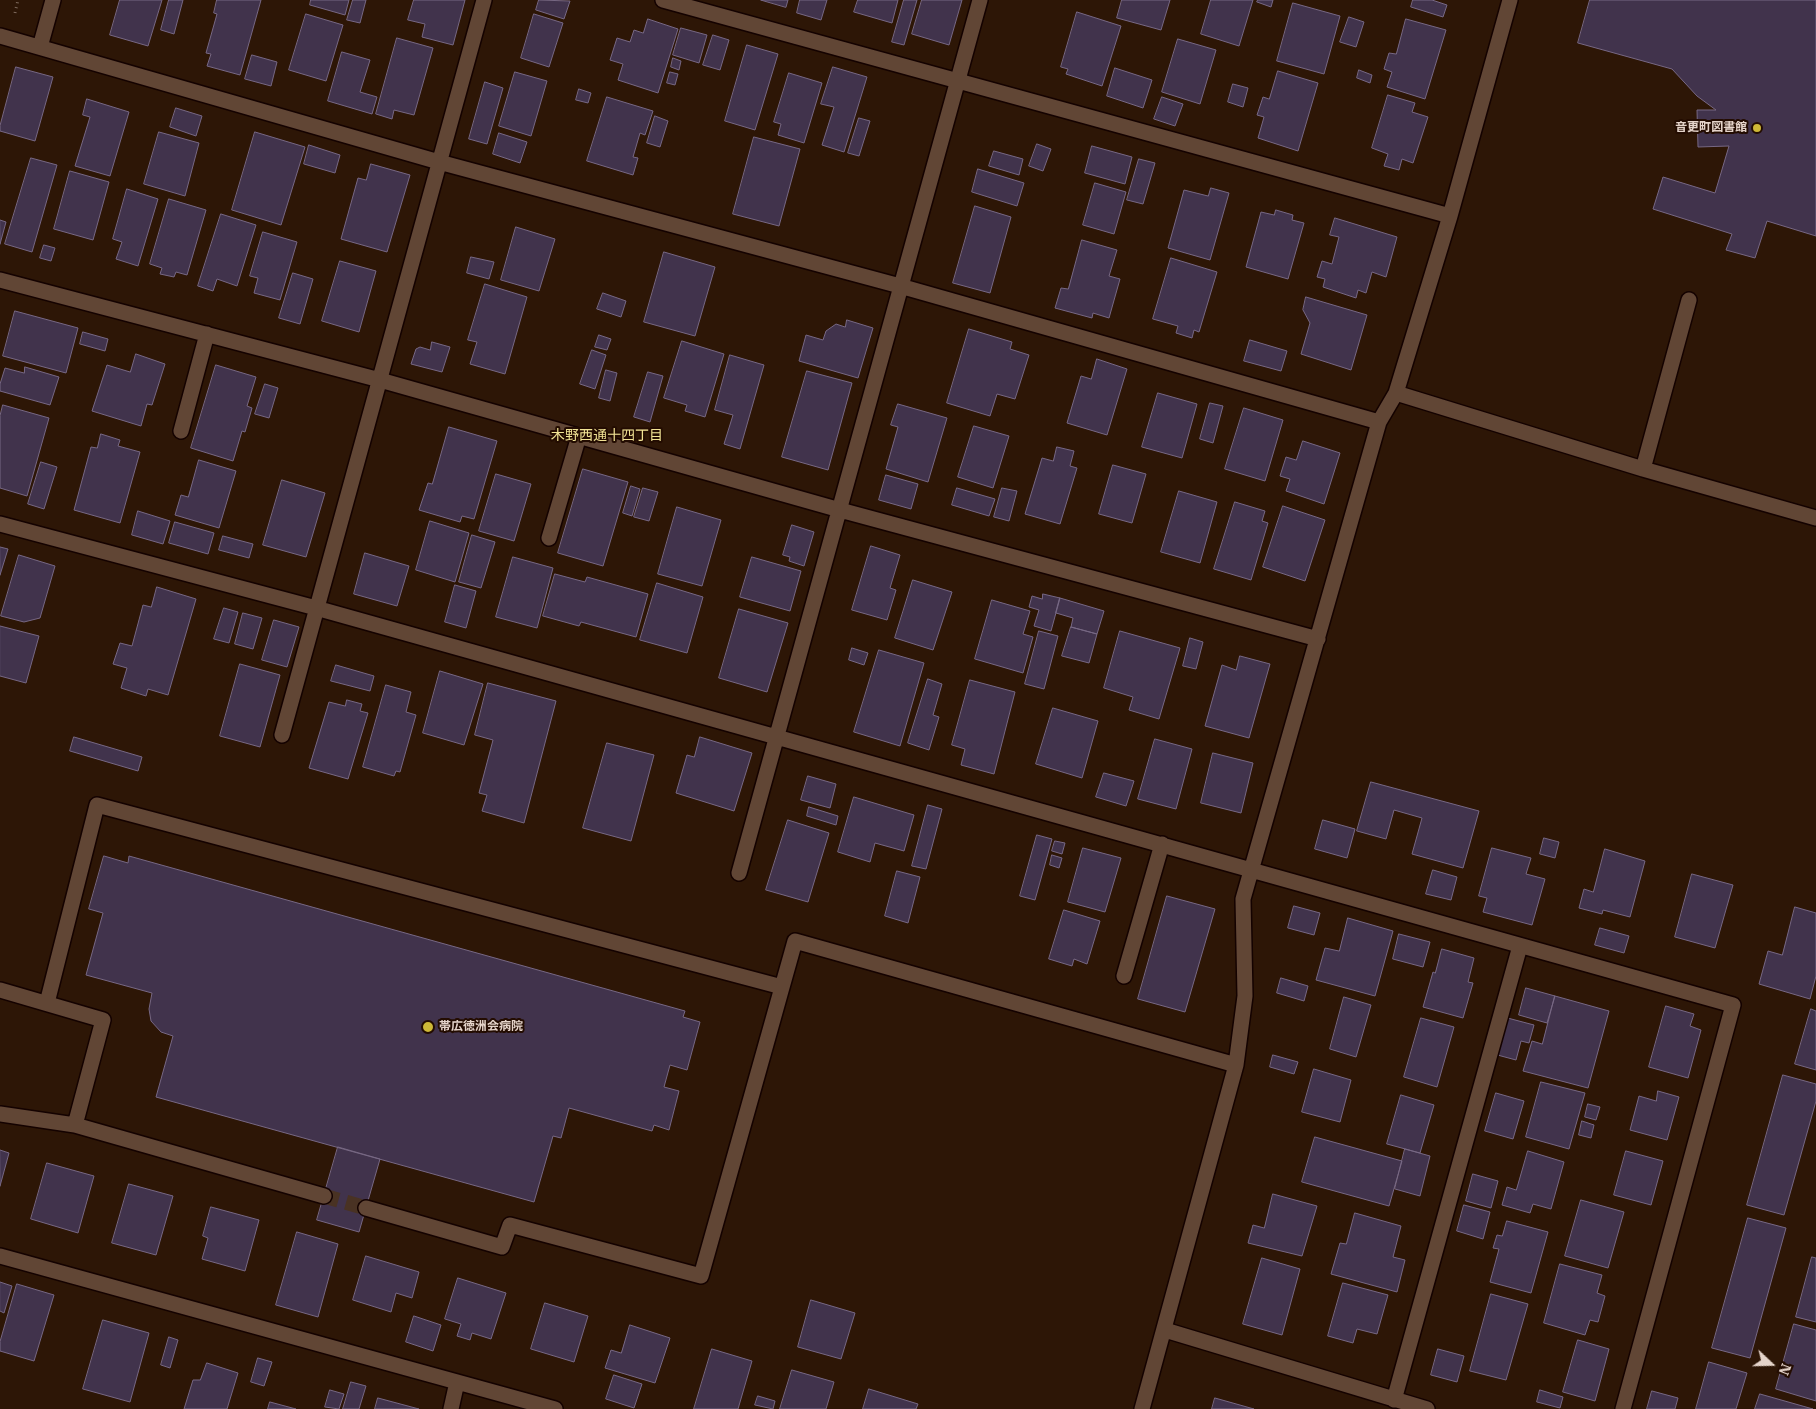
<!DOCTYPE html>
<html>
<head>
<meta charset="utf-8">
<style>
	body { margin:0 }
	#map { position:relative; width:1816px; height:1409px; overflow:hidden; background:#2d1606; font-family:"IBM Plex Serif",serif }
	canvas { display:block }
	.north { position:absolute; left:1746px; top:1339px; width:50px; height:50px; -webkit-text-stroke:4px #230c01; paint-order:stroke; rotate:111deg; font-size:14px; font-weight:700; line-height:20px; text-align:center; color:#e5d4ca }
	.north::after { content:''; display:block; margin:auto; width:18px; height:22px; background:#e5d4ca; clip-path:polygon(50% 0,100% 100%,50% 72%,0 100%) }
</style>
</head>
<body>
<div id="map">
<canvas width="1816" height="1409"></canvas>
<div class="north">N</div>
</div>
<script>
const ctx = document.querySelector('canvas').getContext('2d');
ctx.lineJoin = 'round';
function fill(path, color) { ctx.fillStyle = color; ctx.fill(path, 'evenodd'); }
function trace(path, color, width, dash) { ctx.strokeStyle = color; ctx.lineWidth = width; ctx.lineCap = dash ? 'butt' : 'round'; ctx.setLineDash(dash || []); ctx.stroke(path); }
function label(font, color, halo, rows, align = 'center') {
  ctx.font = font + ' "IBM Plex Serif","Noto Sans JP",serif'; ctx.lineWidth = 4; ctx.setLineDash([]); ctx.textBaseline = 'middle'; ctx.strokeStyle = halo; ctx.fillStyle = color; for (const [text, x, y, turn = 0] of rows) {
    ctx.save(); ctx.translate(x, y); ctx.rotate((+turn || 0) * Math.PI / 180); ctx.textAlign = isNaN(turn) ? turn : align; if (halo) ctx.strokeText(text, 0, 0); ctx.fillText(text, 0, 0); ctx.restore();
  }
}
const building = new Path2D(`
	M120 0H162L148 46 110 35Z
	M169 0H183L174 34 161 30Z
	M217 0H261L240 75 207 66 211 54 206 53 217 14 214 13Z
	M311 0H349L345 15 310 5Z
	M353 0H366L360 23 347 20Z
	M414 0H465L453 45 422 37 425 24 408 20Z
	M539 0 570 1 564 19 536 10Z
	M761 0H788L786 7Z
	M800 0H827L821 20 797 13Z
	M858 0H898L892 23 854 12Z
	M904 0H917L904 45 892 42Z
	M922 0H962L949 45 912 34Z
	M1122 0H1170L1161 30 1117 18Z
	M1211 0H1253L1239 46 1201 34Z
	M1258 0H1273L1271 7 1257 2Z
	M1413 0H1432L1447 5 1443 17 1411 7Z
	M1590 0H1816V236L1767 221 1755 258 1726 250 1732 234 1653 209 1663 177 1715 193 1729 146 1698 147 1697 110H1716L1697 96 1672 69 1578 43Z
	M1293 3 1340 16 1324 74 1277 61Z
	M1077 12 1121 26 1102 86 1066 74 1068 69 1061 67Z
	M306 14 343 25 326 81 289 70Z
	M534 14 563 23 549 67 521 58Z
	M1349 17 1364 22 1356 47 1340 42Z
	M648 19 678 29 658 93 618 80 623 64 610 60 617 38 630 42 634 30 643 33Z
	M1406 19 1446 30 1425 99 1387 87 1392 72 1384 69 1389 53 1396 54Z
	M681 28 707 35 699 63 673 55Z
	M713 35 729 40 720 70 703 65Z
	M397 38 433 48 414 115 394 110 392 119 376 114Z
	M1178 39 1216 50 1200 104 1162 92Z
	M747 45 778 54 755 130 725 121Z
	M342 52 370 60 360 92 377 97 372 114 328 101Z
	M252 55 277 62 271 86 245 79Z
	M673 58 681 61 679 70 671 67Z
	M16 67 53 77 35 141 0 131V126Z
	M833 67 867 77 844 152 822 145 834 107 821 104Z
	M1115 68 1152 80 1143 108 1107 96Z
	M1359 70 1372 75 1370 83 1357 78Z
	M1278 71 1318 83 1298 151 1258 138 1264 117 1257 115 1263 97 1269 99Z
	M515 72 547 81 531 136 499 126Z
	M670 72 678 74 675 85 667 83Z
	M789 73 822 83 804 143 778 135 781 124 774 122Z
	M485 82 503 88 487 144 469 139Z
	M1233 84 1248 88 1243 107 1228 102Z
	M579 89 591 93 588 103 576 100Z
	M1388 95 1415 103 1412 112 1428 117 1413 163 1402 159 1399 170 1384 166 1388 154 1372 148Z
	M607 97 653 111 645 135 640 133 633 157 638 158 633 175 587 161Z
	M1162 97 1183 104 1175 126 1154 119Z
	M87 99 129 112 110 176 75 166 90 117 83 115Z
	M176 108 202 116 196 136 170 127Z
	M655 116 668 121 660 147 647 143Z
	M859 118 870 121 859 156 848 153Z
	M159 132 199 143 185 196 144 184Z
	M255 132 305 147 281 225 232 210Z
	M499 133 527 142 520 163 493 154Z
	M754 137 800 149 779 226 733 214Z
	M1037 144 1051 149 1043 171 1029 166Z
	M309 145 340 155 335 173 304 164Z
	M1092 146 1132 157 1125 184 1085 173Z
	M994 151 1023 159 1019 175 989 166Z
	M31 158 57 165 32 252 5 244Z
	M1139 159 1155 163 1143 204 1127 200Z
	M371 164 410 175 387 252 341 239 358 178 366 180Z
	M978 169 1024 183 1017 206 972 192Z
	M70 171 109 182 93 240 54 229Z
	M1095 183 1126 192 1114 234 1083 225Z
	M1211 188 1229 193 1210 260 1168 248 1184 190 1208 196Z
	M127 189 158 199 138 266 116 259 122 242 113 239Z
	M169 199 206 210 187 275 176 272 174 277 160 274 162 268 150 264Z
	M975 206 1011 217 990 293 953 283Z
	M1276 210 1293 215 1292 220 1304 223 1288 279 1246 267 1261 212 1274 215Z
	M221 214 256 225 237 286 217 279 213 291 198 286Z
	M1335 218 1397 237 1386 277 1372 272 1366 293 1358 290 1356 298 1323 287 1325 279 1317 277 1322 261 1332 264 1339 237 1330 235Z
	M0 220 6 222 0 244Z
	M516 227 555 239 539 291 501 280Z
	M263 232 297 242 280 300 254 293 258 278 250 276Z
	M1082 240 1117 250 1109 276 1120 279 1109 318 1093 313 1092 318 1055 308 1061 288 1068 289Z
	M44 245 55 248 51 261 40 258Z
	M664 252 715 267 695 336 644 322Z
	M471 257 494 262 489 279 467 273Z
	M1171 258 1217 272 1199 332 1194 330 1192 338 1176 333 1178 326 1153 319Z
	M340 261 376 271 359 332 322 321Z
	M293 273 313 279 300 324 279 318Z
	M485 284 527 297 505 374 470 364 477 342 468 340Z
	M603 293 626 301 621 317 597 309Z
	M1306 297 1367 315 1351 370 1301 354 1310 323 1303 310Z
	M15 311 78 328 66 373 3 356Z
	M847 320 873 328 858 378 799 361 806 335 823 340 826 331 836 324 845 327Z
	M969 329 1012 342 1010 349 1029 355 1015 399 997 394 990 416 947 403Z
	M83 332 108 339 105 351 80 344Z
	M599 335 611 339 607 350 595 347Z
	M1250 340 1287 351 1281 371 1244 361Z
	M682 341 724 354 705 417 685 411 687 405 664 398Z
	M432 342 450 347 442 372 411 364 416 349 420 347 430 350Z
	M592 350 606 355 595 389 580 384Z
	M136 354 165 364 152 405 147 404 141 426 92 411 107 365 130 372Z
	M730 355 764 365 740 449 724 444 733 415 715 410Z
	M1097 359 1127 369 1107 435 1067 423 1081 376 1091 379Z
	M216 365 256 377 247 406 252 408 245 432 242 431 233 461 191 448Z
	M25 367 59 377 50 405 0 391V384L5 368 24 373Z
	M606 370 617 373 610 401 599 398Z
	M807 371 852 383 828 470 782 457Z
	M648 372 663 376 650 422 634 417Z
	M265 384 278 388 269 418 255 414Z
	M1158 393 1197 404 1182 458 1142 447Z
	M1210 403 1223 406 1213 443 1200 439Z
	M898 404 947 418 928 482 886 469 898 427 891 425Z
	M3 405 49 418 27 496 0 488V416Z
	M1244 408 1283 420 1265 481 1225 469Z
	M974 426 1009 436 993 488 958 477Z
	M449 427 497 441 474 519 462 516 460 522 419 510 428 483 432 484Z
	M101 434 120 440 118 446 140 452 120 523 74 510 91 447 97 448Z
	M1303 441 1340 453 1324 504 1286 491 1290 479 1280 476 1286 457 1296 460Z
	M1057 447 1074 451 1070 466 1077 468 1060 524 1025 514 1042 458 1053 461Z
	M199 460 236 471 219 528 175 515 181 495 188 497Z
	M41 462 57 467 44 509 28 504Z
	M1113 465 1146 474 1132 523 1099 514Z
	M583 469 628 482 603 566 558 553Z
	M496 474 531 484 514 541 479 531Z
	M886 475 918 484 911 509 879 500Z
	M282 480 325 493 306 557 263 545Z
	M631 486 640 489 632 516 623 513Z
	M643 488 658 492 649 521 634 517Z
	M957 488 995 499 989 516 952 505Z
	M1002 488 1017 491 1009 521 994 517Z
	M1179 491 1217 502 1200 563 1161 552Z
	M1235 502 1265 511 1262 521 1268 523 1251 580 1214 569Z
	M1283 506 1325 520 1305 581 1263 567Z
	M677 507 721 520 702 586 658 574Z
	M138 511 170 521 163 544 132 535Z
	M430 521 469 533 455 582 416 570Z
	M175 522 214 533 208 554 169 543Z
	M792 525 814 532 804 566 789 561 790 557 783 555Z
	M472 535 495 542 481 588 459 582Z
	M223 536 253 544 249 558 219 550Z
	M871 546 900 555 890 588 896 590 887 620 852 610Z
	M0 547 8 549 0 575Z
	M365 553 409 566 397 606 354 594Z
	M19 555 55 566 40 618 24 622 1 616Z
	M513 557 553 568 537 628 496 617Z
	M752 557 801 571 790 611 740 597Z
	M555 574 585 582 587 577 648 594 636 637 581 622 579 626 543 616Z
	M913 580 952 592 933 650 895 638Z
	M657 583 703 597 687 653 640 640Z
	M455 585 476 591 466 628 445 622Z
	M157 587 196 599 168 695 148 689 146 696 121 688 127 668 113 664 120 643 132 646 143 605 151 607Z
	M1043 594 1060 598 1051 631 1034 626 1039 610 1029 607 1032 596 1042 599Z
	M1060 598 1104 611 1097 634 1071 627 1073 618 1056 613Z
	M992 600 1030 611 1023 634 1033 637 1023 673 975 659Z
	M224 608 238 612 229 643 214 639Z
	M739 609 788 623 767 692 719 678Z
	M243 613 262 618 253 649 235 644Z
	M274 620 299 627 287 667 262 660Z
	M0 626 39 636 26 683 0 676Z
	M1071 627 1097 634 1089 663 1062 656Z
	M1039 631 1058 636 1044 689 1025 684Z
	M1120 631 1180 648 1159 719 1129 710 1133 697 1104 688Z
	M1190 638 1203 642 1196 669 1183 666Z
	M852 648 868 653 864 665 849 660Z
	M879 650 924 663 900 746 854 732Z
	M1240 656 1270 664 1249 738 1205 726 1222 665 1236 670Z
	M240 664 280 675 260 747 220 736Z
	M336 665 374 676 370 691 331 681Z
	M440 671 483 684 464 745 423 733Z
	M928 679 942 684 933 715 939 717 929 750 908 743Z
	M970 680 1015 692 994 774 961 765 965 749 952 745Z
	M488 683 556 701 524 823 482 811 487 795 479 793 493 740 475 735Z
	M386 685 411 692 406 712 416 715 400 772 396 771 394 776 363 767Z
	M347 700 362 704 360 711 368 713 348 779 309 768 329 702 345 706Z
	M1053 708 1098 721 1082 778 1036 764Z
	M74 737 142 757 138 771 70 751Z
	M700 737 752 753 734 811 676 793 687 755 694 757Z
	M1155 739 1192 749 1176 809 1138 799Z
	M607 743 654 755 631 841 583 828Z
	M1213 753 1253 763 1241 813 1201 803Z
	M1104 773 1134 781 1126 806 1096 797Z
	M808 776 836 784 830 808 801 800Z
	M1371 782 1479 811 1463 868 1412 854 1422 818 1394 810 1386 839 1357 831Z
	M854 797 914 815 904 851 875 843 870 862 838 852Z
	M928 805 942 809 926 869 912 866Z
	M809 807 838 816 836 825 807 816Z
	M788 820 829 833 808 902 766 890Z
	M1323 820 1355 829 1347 858 1315 849Z
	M1037 835 1052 839 1035 900 1020 896Z
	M1544 838 1559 842 1555 858 1540 854Z
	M1055 841 1065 843 1062 854 1052 851Z
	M1083 848 1121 858 1105 912 1068 902Z
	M1492 848 1531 858 1526 874 1545 879 1532 925 1483 912 1487 898 1479 896Z
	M1605 849 1645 861 1630 917 1603 910 1602 914 1579 908 1584 889 1593 892Z
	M1052 855 1062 858 1059 868 1050 865Z
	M104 856 128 863 129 856 685 1011 683 1017 700 1022 687 1070 670 1065 664 1087 679 1091 669 1130 654 1125 652 1131 569 1108 561 1138 553 1136 534 1202 156 1097 173 1036 161 1032 151 1021 149 1009 152 993 86 975 103 913 89 909Z
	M1433 870 1457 877 1451 900 1426 894Z
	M897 871 920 877 908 923 885 916Z
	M1692 874 1733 885 1715 948 1675 937Z
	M1167 896 1215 909 1185 1012 1138 999Z
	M1294 906 1320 913 1314 935 1288 928Z
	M1795 907 1816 913V976L1810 999 1759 984 1768 951 1782 955Z
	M1064 910 1100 921 1087 964 1074 959 1072 966 1049 959Z
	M1348 918 1393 931 1375 996 1316 980 1325 948 1339 951Z
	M1600 928 1629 936 1624 953 1595 945Z
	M1399 934 1430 942 1423 967 1393 959Z
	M1442 949 1474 958 1468 982 1473 983 1463 1018 1423 1007 1433 972 1435 973Z
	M1281 978 1308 986 1304 1001 1277 993Z
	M1526 988 1555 996 1547 1023 1519 1015Z
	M1555 996 1609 1011 1588 1088 1523 1071 1532 1041 1542 1044Z
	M1344 997 1371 1005 1356 1057 1330 1049Z
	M1666 1006 1694 1014 1690 1026 1701 1030 1688 1078 1649 1067Z
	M1811 1009 1816 1011V1070L1795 1064Z
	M1500 1016 1534 1025 1529 1043 1521 1041 1516 1060 1490 1053Z
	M1421 1018 1454 1027 1437 1087 1404 1077Z
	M1273 1055 1298 1062 1294 1074 1270 1067Z
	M1314 1069 1351 1080 1340 1122 1302 1112Z
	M1783 1075 1816 1084V1101L1784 1215 1747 1205Z
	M1541 1082 1585 1093 1569 1149 1526 1137Z
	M1658 1091 1679 1097 1667 1140 1630 1130 1639 1096 1656 1101Z
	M1496 1093 1524 1101 1513 1139 1485 1131Z
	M1401 1095 1434 1105 1420 1153 1387 1144Z
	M1588 1104 1600 1107 1596 1120 1585 1117Z
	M1582 1121 1594 1125 1591 1138 1579 1135Z
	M1315 1137 1402 1161 1389 1206 1302 1182Z
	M338 1147 380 1159 359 1232 317 1220Z
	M1405 1149 1430 1156 1420 1196 1395 1189Z
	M0 1150 9 1153 0 1186Z
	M1528 1151 1564 1162 1551 1209 1533 1204 1530 1213 1502 1205 1507 1187 1516 1190Z
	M1626 1151 1663 1161 1651 1205 1614 1195Z
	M47 1163 94 1176 78 1233 31 1219Z
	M1473 1174 1498 1181 1491 1208 1466 1201Z
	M129 1184 173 1196 156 1255 112 1243Z
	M1273 1194 1317 1206 1302 1256 1248 1243 1253 1225 1264 1228Z
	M1581 1200 1624 1212 1608 1268 1565 1256Z
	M1464 1205 1490 1212 1483 1239 1457 1231Z
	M211 1207 259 1220 245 1271 202 1259 208 1238 203 1236Z
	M1355 1213 1401 1226 1393 1257 1405 1260 1397 1292 1331 1274 1340 1243 1346 1244Z
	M1748 1218 1786 1228 1750 1358 1712 1348Z
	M1507 1221 1548 1232 1531 1293 1490 1282 1499 1249 1493 1248 1497 1235 1502 1236Z
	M297 1232 338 1244 318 1317 276 1305Z
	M366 1256 419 1272 412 1298 396 1293 391 1312 353 1300Z
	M1812 1257 1816 1258V1322L1796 1317Z
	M1262 1258 1300 1269 1282 1335 1243 1324Z
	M1560 1264 1602 1275 1597 1293 1605 1296 1598 1322 1590 1320 1585 1335 1544 1323Z
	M458 1278 506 1293 491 1339 472 1333 470 1340 457 1336 461 1324 445 1319Z
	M0 1282 12 1286 4 1313 0 1311Z
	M1343 1283 1388 1295 1377 1334 1357 1329 1353 1343 1328 1336Z
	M17 1284 54 1295 34 1361 0 1351V1342Z
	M1491 1294 1528 1304 1506 1380 1470 1371Z
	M811 1300 855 1313 841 1359 798 1347Z
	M545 1303 588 1316 574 1362 531 1349Z
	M414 1316 441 1325 433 1351 406 1342Z
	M103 1320 149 1333 130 1402 83 1389Z
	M1794 1324 1816 1330V1401L1776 1389Z
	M630 1325 670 1338 655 1383 605 1368 611 1350 621 1353Z
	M169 1337 178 1340 170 1368 161 1365Z
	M1578 1340 1609 1349 1595 1401 1563 1392Z
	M712 1349 752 1361 738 1409H694Z
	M1438 1349 1464 1356 1457 1382 1431 1375Z
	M258 1358 272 1362 264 1386 251 1382Z
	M1709 1362 1747 1373 1736 1409H1696Z
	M207 1363 238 1373 227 1409H184L193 1380H200Z
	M792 1370 834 1382 826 1409H780Z
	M614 1375 642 1384 634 1408 606 1399Z
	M351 1382 366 1386 359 1409H343Z
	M869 1389 918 1404 916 1409H863Z
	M330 1390 344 1394 339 1409 325 1407Z
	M1540 1390 1563 1397 1560 1408 1537 1402Z
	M1652 1391 1678 1398 1675 1409H1647Z
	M1760 1394 1813 1409H1755Z
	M758 1396 775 1401 773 1409 755 1405Z
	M378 1398 419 1409H375Z
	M1215 1398 1254 1409H1212Z
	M270 1402 296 1409H268Z`);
fill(building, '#41334c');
trace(building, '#776884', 1);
trace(new Path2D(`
	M324 1196 366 1208`), '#493223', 15, [15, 8]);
const minor = new Path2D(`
	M663 0 1450 216
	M0 36 439 162 900 286 1379 422
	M40 47 53 0
	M0 280 380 380 840 510 1318 639
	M1396 393 1643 469 1816 518
	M181 431 207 334
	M1643 469 1689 300
	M0 524 316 608 1733 1005 1623 1409
	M549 538 579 436
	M282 735 484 0
	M739 873 980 0
	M1124 976 1162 844
	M0 990 103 1020 75 1125
	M47 1003 97 805 782 987
	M0 1114 75 1125 324 1196
	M366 1208 502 1247 510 1225 701 1276 795 941 1236 1065
	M0 1256 555 1409
	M1165 1330 1427 1409
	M1394 1400 1520 946
	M451 1409 457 1382
	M1142 1409 1236 1065 1245 996 1243 899 1379 422 1396 393 1450 216 1510 0`);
trace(minor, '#140200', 18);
trace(new Path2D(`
	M15 13 18 0`), '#7e6a5d', 3, [1, 4]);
trace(minor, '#614635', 15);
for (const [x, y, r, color] of [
	[1757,128,5,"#ceb837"],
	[428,1027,6,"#ceb837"]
]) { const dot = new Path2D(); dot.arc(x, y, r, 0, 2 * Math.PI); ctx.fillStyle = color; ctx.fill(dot); trace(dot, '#230c01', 2); }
label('bold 12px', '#e5d4ca', '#230c01', [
	["音更町図書館",1747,128],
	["帯広徳洲会病院",439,1027,"left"]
], 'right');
label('14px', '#f2e495', '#230c01', [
	["木野西通十四丁目",607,436]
]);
</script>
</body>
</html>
